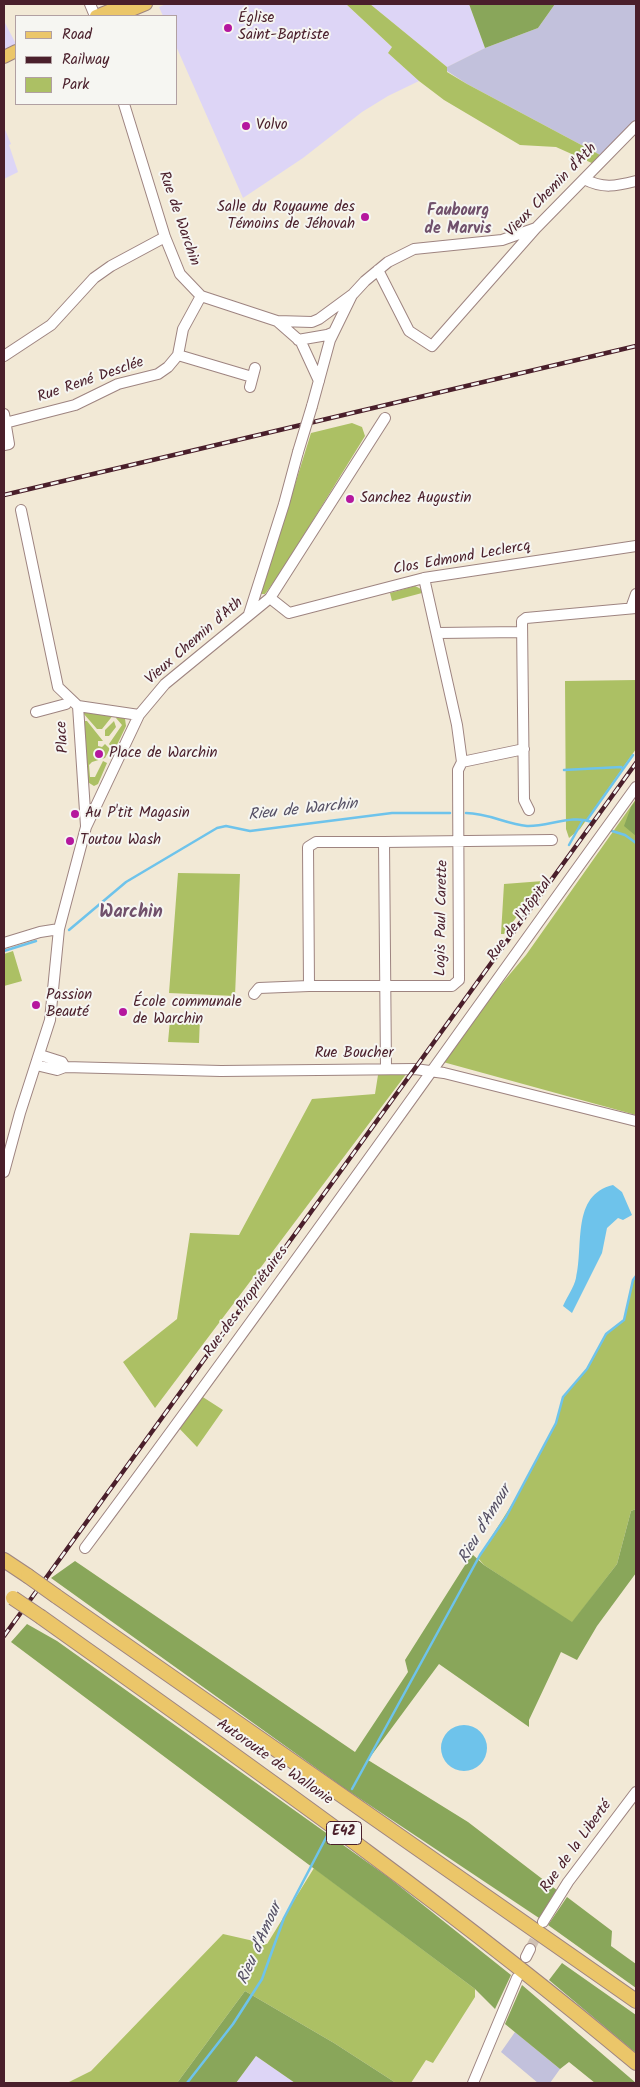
<!DOCTYPE html>
<html>
<head>
<meta charset="utf-8">
<style>
	body { margin:0 }
	#map { position:relative; width:640px; height:2087px; overflow:hidden; background:#f2e9d6; font-family:Kalam,sans-serif }
	canvas { display:block }
	.frame { position:absolute; inset:0; border:5px solid #4a1f2b; pointer-events:none }
	.legend { position:absolute; left:15px; top:15px; width:162px; height:90px; box-sizing:border-box; background:#f6f6f2; border:1px solid #b1a0a2; margin:0; padding:6px 9px; list-style:none; font-size:15px; color:#4a1f2b }
	.legend li { display:flex; align-items:center; gap:10px; height:25px }
	.legend b { width:25px; border:1px solid #b1a0a2 }
</style>
</head>
<body>
<div id="map">
<canvas width="640" height="2087"></canvas>
<div class="frame"></div>
<ul class="legend">
<li><b style="height:6px;background:#ebc669"></b>Road</li>
<li><b style="height:6px;background:#4a1f2b"></b>Railway</li>
<li><b style="height:14px;background:#acc064"></b>Park</li>
</ul>
</div>
<script>
const ctx = document.querySelector('canvas').getContext('2d');
ctx.lineJoin = 'round';
function fill(path, color) { ctx.fillStyle = color; ctx.fill(path, 'evenodd'); }
function trace(path, color, width, dash) { ctx.strokeStyle = color; ctx.lineWidth = width; ctx.lineCap = dash ? 'butt' : 'round'; ctx.setLineDash(dash || []); ctx.stroke(path); }
function label(font, color, halo, rows, align = 'center') {
  ctx.font = font + ' Kalam,sans-serif'; ctx.lineWidth = 4; ctx.setLineDash([]); ctx.textBaseline = 'middle'; ctx.strokeStyle = halo; ctx.fillStyle = color; for (const [text, x, y, turn = 0] of rows) {
    ctx.save(); ctx.translate(x, y); ctx.rotate((+turn || 0) * Math.PI / 180); ctx.textAlign = isNaN(turn) ? turn : align; if (halo) ctx.strokeText(text, 0, 0); ctx.fillText(text, 0, 0); ctx.restore();
  }
}
fill(new Path2D(`
	M166 4H346L392 47 388 53 419 81 388 96 362 112 303 158 243 198 176 46V16H163L159 7Z
	M370 4H469L485 48 447 67Z
	M4 21 16 44V48L4 52Z
	M4 127 11 144 9 145 18 172 4 179Z
	M256 2056 295 2083H236Z`), '#ddd5f6');
fill(new Path2D(`
	M555 4H636V121L602 156 467 84 447 71V67L485 48 538 28Z
	M515 2032 560 2069 550 2083H538L501 2052Z`), '#c2c1dc');
fill(new Path2D(`
	M346 4H370L447 67V72L467 84 602 156 594 164 556 147 520 145 444 100 419 81 388 53 392 47Z
	M352 423 362 427 365 436 281 572 265 594H261L311 433Z
	M415 586 421 589 422 593 392 601 390 593Z
	M636 680V749L580 829 569 838 566 829 565 681Z
	M86 711 114 714 102 729H97L83 713Z
	M118 715 125 719 126 726 116 747 112 748 109 744 122 725 116 718Z
	M81 721H87L103 741H98V746L102 747 105 744 110 749 105 758 92 762 89 765 90 777H95L103 761 107 763 98 784 94 786 86 781Z
	M114 721 116 727 109 736H105V730Z
	M636 799V1115L443 1062 477 1013 526 955Z
	M178 873 240 874 235 996 169 993Z
	M543 881 504 934H501L504 884Z
	M13 951 22 981 4 986V954Z
	M189 1017H200L199 1043 168 1042 170 1020Z
	M407 1073 155 1408 123 1362 177 1319 190 1233 239 1235 312 1099 375 1094 378 1075Z
	M636 1276V1509L631 1511 617 1564 572 1623 484 1565 478 1558 514 1501 556 1423 563 1397 588 1367 606 1334 624 1320 633 1280Z
	M195 1392 223 1410 197 1447 176 1425Z
	M314 1868 475 1989V1997L433 2063 426 2060 411 2083H396L334 2043 245 1991 177 2083H67L91 2071 223 1934 267 1944Z`), '#acc064');
fill(new Path2D(`
	M469 4H555L538 28 485 48Z
	M636 800V836L624 826 631 807Z
	M636 1509V1573L597 1626 577 1660 561 1652 529 1720V1727L439 1664 368 1760 468 1822 558 1891 542 1920 344 1788 51 1578 75 1561 355 1752 408 1672 405 1660 472 1554 484 1565 572 1622 617 1564 631 1511Z
	M27 1624 57 1641 388 1877 511 1975 495 2009 475 1989 11 1642Z
	M567 1897 612 1931 611 1946 636 1964V1988L548 1925Z
	M562 1963 636 2015V2053L549 1980Z
	M522 1985 636 2083H595L569 2062 560 2069 505 2024Z
	M245 1991 334 2043 396 2083H295L256 2056 236 2083H177Z`), '#89a65a');
fill(new Path2D(`
	M613 1185 622 1192 632 1215 623 1220 618 1218 607 1228 602 1253 572 1313 563 1306C567 1297 574 1287 576 1278 584 1245 571 1195 613 1185Z
	M441 1748a23 23 0 1 1 46 0a23 23 0 1 1-46 0Z`), '#6ec3eb');
trace(new Path2D(`
	M564 770 621 767 623 769
	M466 813C488 813 506 824 527 826 547 827 573 814 592 822
	M587 820 633 755
	M612 831 625 835 636 843
	M569 845 583 820
	M69 930 126 882 217 828 226 826 250 831 392 813H450
	M4 951 36 941
	M352 1789 480 1555 506 1517 556 1423 563 1397 587 1369 606 1334 624 1320 633 1280 636 1276
	M187 2083 233 2024 262 1979 284 1918 329 1832`), '#6ec3eb', 2.5);
trace(new Path2D(`
	M530 1949 541 1927`), '#d0c1b4', 10, [10, 5]);
const minor = new Path2D(`
	M90 4 95 16
	M124 104 165 237 180 274 201 296 277 321 312 322 319 319 353 294 365 281 388 262 414 249 502 240 536 228
	M584 179C603 189 616 186 636 181
	M378 270 409 331 432 346 536 228 636 126
	M277 321 301 342 319 381
	M298 340 327 335 334 332
	M178 355 252 377
	M4 356 51 325 94 278 111 266 165 237
	M250 387 255 368
	M312 406 330 340 352 295
	M4 414 9 444 4 445
	M5 423 75 405 118 384 158 374 168 367 178 355 183 329 201 296
	M21 510 58 687 78 706
	M270 598 289 613 424 578 636 546
	M631 608 636 594
	M249 614 284 504 298 452
	M438 633 521 632
	M36 712 66 704
	M462 762 524 749
	M529 810 524 800 522 621 526 618 636 608
	M86 826 78 706 139 715
	M4 943 40 932 59 929
	M309 986 308 847 316 842H384
	M254 994 259 988 309 986H452L459 980 458 770 462 762 457 725 424 578
	M40 1055 62 1062 65 1067
	M36 1065 57 1070 65 1067 221 1071 415 1069 444 1073 636 1121
	M386 1069 384 842 552 840
	M4 1172 20 1113 50 1020 59 929 86 827 139 715 165 684 270 598 385 418
	M85 1548C272 1297 452 1041 636 787
	M543 1922 568 1882 636 1792
	M526 1957 530 1949
	M473 2083 517 1978`);
const major = new Path2D(`
	M96 16 126 4
	M117 16 146 4
	M4 57 16 51`);
const highway = new Path2D(`
	M4 1560 28 1576
	M56 1596 636 2001
	M41 1617C243 1761 446 1903 636 2063`);
trace(minor, '#9e8480', 12);
trace(major, '#9e8480', 14);
trace(highway, '#9e8480', 16);
trace(minor, '#fff', 10);
trace(major, '#ebc669', 12);
trace(highway, '#ebc669', 14);
const rail = new Path2D(`
	M4 495 636 346
	M4 1636 636 763`);
trace(rail, '#4a1f2b', 4.5);
trace(rail, '#f6f6f2', 2.5, [8]);
const minorBridge = new Path2D(`
	M298 452 312 406`);
const highwayBridge = new Path2D(`
	M28 1576 56 1596
	M13 1598 41 1617`);
trace(minorBridge, '#9e8480', 12, []);
trace(highwayBridge, '#9e8480', 16, []);
trace(minorBridge, '#fff', 10);
trace(highwayBridge, '#ebc669', 14);
for (const [x, y, r, color] of [
	[228,28,5,"#b5179e"],
	[246,126,5,"#b5179e"],
	[365,217,5,"#b5179e"],
	[350,499,5,"#b5179e"],
	[99,754,5,"#b5179e"],
	[75,814,5,"#b5179e"],
	[70,841,5,"#b5179e"],
	[36,1005,5,"#b5179e"],
	[123,1012,5,"#b5179e"]
]) { const dot = new Path2D(); dot.arc(x, y, r, 0, 2 * Math.PI); ctx.fillStyle = color; ctx.fill(dot); trace(dot, '#f6f6f2', 2); }
for (const [x, y, w] of [
	[344,1833,35]
]) { const box = new Path2D(); box.roundRect(x - w / 2, y - 11.5, w, 23, 4); ctx.fillStyle = '#f6f6f2'; ctx.fill(box); trace(box, '#4a1f2b', 1); }
label('bold 14px', '#4a1f2b', null, [
	["E42",344,1833]
]);
label('15px', '#4a1f2b', '#f6f6f2', [
	["Église",238,19],
	["Saint-Baptiste",238,36],
	["Volvo",256,126],
	["Salle du Royaume des",355,208,"right"],
	["Témoins de Jéhovah",355,225,"right"],
	["Sanchez Augustin",360,499],
	["Place de Warchin",109,754],
	["Au P'tit Magasin",85,814],
	["Toutou Wash",80,841],
	["Passion",46,996],
	["Beauté",46,1013],
	["École communale",133,1003],
	["de Warchin",133,1020]
], 'left');
label('15px', '#4a1f2b', '#f6f6f2', [
	["Vieux Chemin d'Ath",552,191,-46],
	["Rue de Warchin",178,219,71],
	["Rue René Desclée",91,381,-19],
	["Clos Edmond Leclercq",462,559,-10],
	["Vieux Chemin d'Ath",195,642,-41],
	["Place",64,737,-94],
	["Logis Paul Carette",443,918,-89],
	["Rue de l'Hôpital",521,920,-54],
	["Rue Boucher",354,1054],
	["Rue des Propriétaires",247,1302,-54],
	["Autoroute de Wallonie",274,1763,35],
	["Rue de la Liberté",577,1847,-54]
]);
label('bold 16px', '#70506b', '#f6f6f2', [
	["Faubourg",458,212],
	["de Marvis",458,230]
]);
label('italic 16px', '#555065', '#f6f6f2', [
	["Rieu de Warchin",303,811,-6],
	["Rieu d'Amour",486,1525,-59],
	["Rieu d'Amour",261,1944,-66]
]);
label('bold 18px', '#70506b', '#f6f6f2', [
	["Warchin",131,914]
]);
</script>
</body>
</html>
